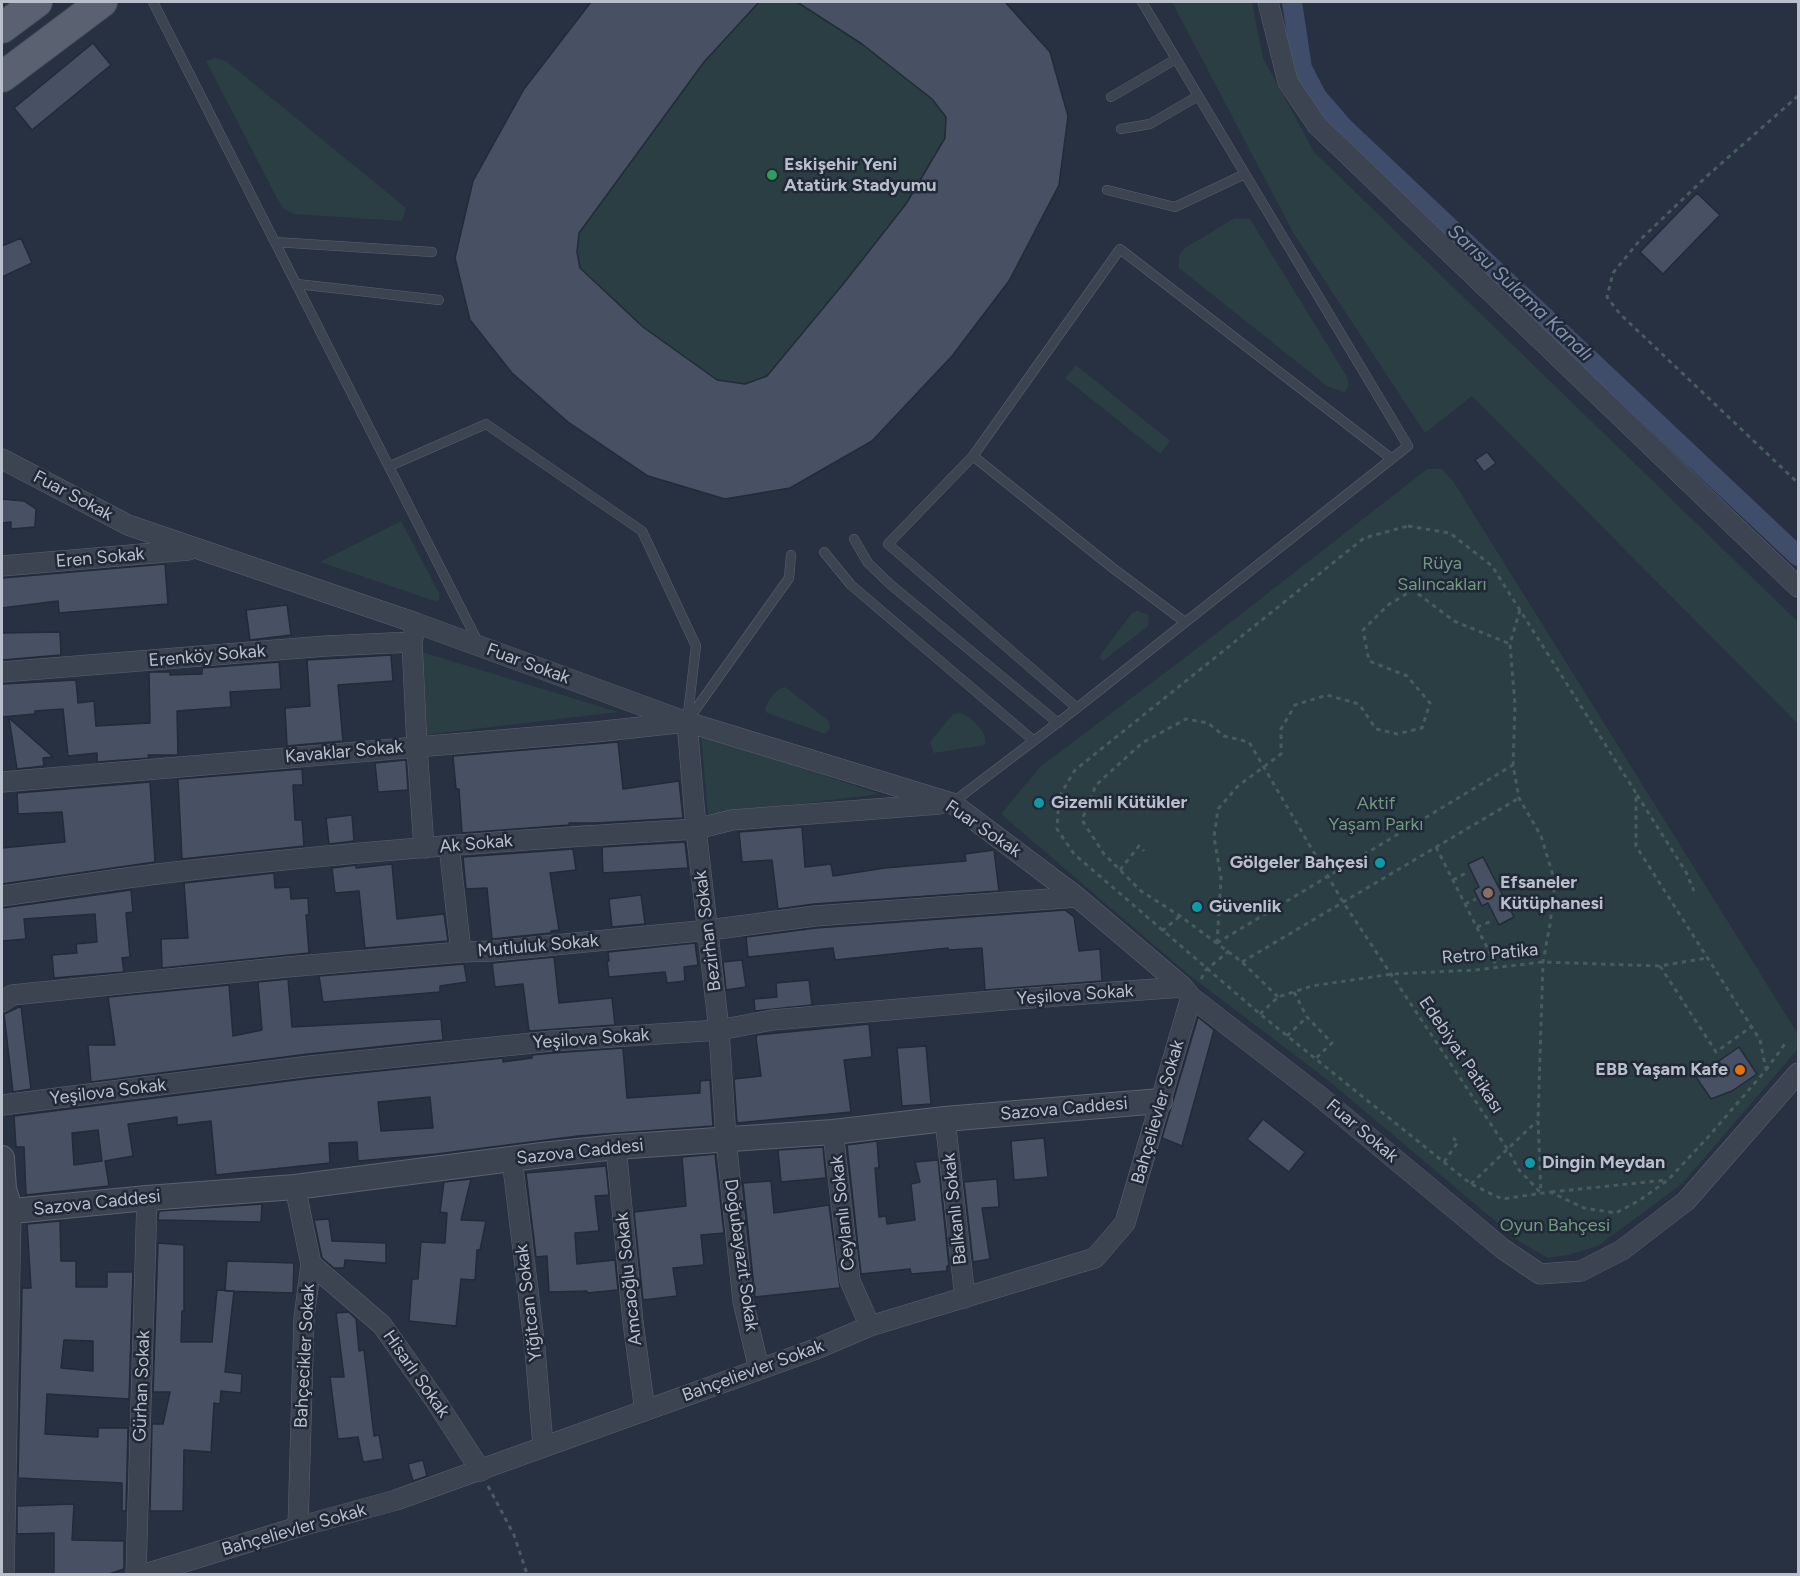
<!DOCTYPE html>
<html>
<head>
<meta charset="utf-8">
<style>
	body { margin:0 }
	#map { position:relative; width:1800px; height:1576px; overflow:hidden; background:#283142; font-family:Figtree,sans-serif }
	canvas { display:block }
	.frame { position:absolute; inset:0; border:3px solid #b9bfcb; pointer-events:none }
</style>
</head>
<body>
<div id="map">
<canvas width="1800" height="1576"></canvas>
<div class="frame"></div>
</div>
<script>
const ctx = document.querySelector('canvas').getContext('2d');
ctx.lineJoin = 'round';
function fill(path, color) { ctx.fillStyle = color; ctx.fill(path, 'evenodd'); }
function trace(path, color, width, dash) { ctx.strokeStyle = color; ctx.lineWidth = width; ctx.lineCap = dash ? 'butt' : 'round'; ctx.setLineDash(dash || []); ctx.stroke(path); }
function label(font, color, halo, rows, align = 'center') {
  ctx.font = font + ' Figtree,sans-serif'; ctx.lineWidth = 5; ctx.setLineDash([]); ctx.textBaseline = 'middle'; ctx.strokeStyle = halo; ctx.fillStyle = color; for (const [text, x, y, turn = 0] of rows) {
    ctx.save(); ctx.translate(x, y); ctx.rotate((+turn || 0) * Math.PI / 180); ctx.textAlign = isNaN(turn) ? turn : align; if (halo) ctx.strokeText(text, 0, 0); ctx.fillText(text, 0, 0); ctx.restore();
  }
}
fill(new Path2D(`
	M591 2H1005L1050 52 1068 116 1059 185 1009 281 952 356 872 441 790 488 725 499 648 476 568 422 512 373 470 320 455 258 473 181 524 89Z
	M1172 2H1252L1263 58 1314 152 1798 622V724L1472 396 1425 433 1294 234Z
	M215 58 226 61 236 69 406 208 402 221 294 214 284 209 278 200 206 61Z
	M1235 218 1250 219 1346 375C1349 383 1350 387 1344 392L1327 386 1179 268V256L1185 248Z
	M1076 365 1170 441 1160 454 1065 378Z
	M1427 469H1442L1453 481 1798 1034V1049L1682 1184 1598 1246 1568 1255 1548 1258 1520 1242 1329 1081 1189 975 1001 814 1040 767 1195 650Z
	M401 521 439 593V600L435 601 320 562Z
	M1137 611 1149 615 1148 626 1103 661 1100 658 1101 654 1132 613Z
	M422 652 618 712 424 735Z
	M785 687 829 721 830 728 826 734 767 713 765 709C768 701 776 688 785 687Z
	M958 713C970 714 989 733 985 745L934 753 930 742 953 714Z
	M701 735 880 794 708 815Z`), '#2a3e43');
trace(new Path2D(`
	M1292 2 1302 68 1317 97 1344 128 1798 556`), '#3f4d6a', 20);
const building = new Path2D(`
	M591 2H759L704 62 579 233 577 252 580 268 643 327 717 380 745 384 767 376 844 283 906 204 945 138 946 117 932 99 862 44 797 2H1005L1050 52 1068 116 1059 185 1009 281 952 356 872 441 790 488 725 499 648 476 568 422 512 373 470 320 455 258 473 181 524 89Z
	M93 43 111 65 32 130 14 108Z
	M1697 193 1720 215 1663 274 1640 252Z
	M21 238 32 263 2 277V246Z
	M1487 452 1496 463 1484 472 1475 460Z
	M2 499 24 501 36 509 35 527 11 529V522L2 523Z
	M165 564 168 604 59 613 58 601 2 608V578Z
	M287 605 291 635 250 640 246 610Z
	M60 632 61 655 2 660V633Z
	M391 655 393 681 338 685 343 741 287 746 285 708 310 706 307 660Z
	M279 662 281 689 230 692 231 707 177 711 178 755H148L149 758 97 762V753L68 756 63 709 35 711V714L2 717V684L76 680 78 703 94 701 96 726 150 723 149 672H170V675L202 674V668Z
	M9 718 53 757 43 758 44 766 17 769Z
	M618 742 623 789 679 781 683 818 596 823H569V825L462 833 459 789H456L453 756Z
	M406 760 408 790 378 792 375 763Z
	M302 769 303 785H293L295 820H302L304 846 182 859 178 779Z
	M150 782 155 862 2 884V848L65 842 62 812 18 814 17 793Z
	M352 815 354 841 329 844 326 818Z
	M802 827 805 867 831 864 833 876 885 868 966 861 965 854 994 850 999 891 814 904 778 909 772 860 742 862 739 832Z
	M685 842 688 868 603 873 602 847Z
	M573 849 576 870 550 873 559 930 551 931V933L492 939 487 888 466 889 463 857Z
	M1483 857 1514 917 1499 925 1488 903 1482 906 1474 890 1479 887 1468 864Z
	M392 864 397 919 444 914 448 941 365 948 359 891 335 893 332 868 356 865V868Z
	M274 873 275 888 290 887 291 899 308 898 309 915H306L309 953 162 968 161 939 188 938 184 883Z
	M131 890 133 912 126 913 130 957 122 958 124 972 54 978 52 955 77 953 76 944 97 942 95 914 24 919 26 939 2 941V908Z
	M641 895 645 924 612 927 609 899Z
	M1065 910 1074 917 1079 951 1100 949 1102 981 985 990 982 948 949 950 948 948 835 960 833 948 748 957 746 937 816 928Z
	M695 943 698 965 684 967 685 981 667 983 665 972 609 977 607 961H609L608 952Z
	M554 957 559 1003 612 998 615 1025 529 1031 523 984 495 987 492 963Z
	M742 960 746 987 726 990 723 962Z
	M464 964 467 982 440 986V992L323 1002 319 976Z
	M288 979 292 1027 441 1019 443 1040 308 1054 91 1082 88 1045H115L108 997 229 985 233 1036 262 1030 258 982Z
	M809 980 812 1005 755 1011 754 999 777 997 776 983Z
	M21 1006 31 1089 13 1092 4 1014Z
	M1198 1017 1214 1030 1182 1146 1162 1138Z
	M869 1024 872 1057 844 1060 851 1112 737 1123 734 1079 761 1076 756 1038 757 1035Z
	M926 1046 931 1104 902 1106 897 1048Z
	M1739 1047 1757 1074 1732 1091 1711 1099 1696 1077Z
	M623 1048 627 1098 700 1093V1081L710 1080 713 1126 578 1136 437 1154 358 1161 357 1142 329 1143 330 1163 216 1175 211 1121 177 1125V1117L128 1124 133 1156 105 1161 109 1186 26 1195 24 1147H16L14 1116 311 1078 503 1058V1062L532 1058V1055L553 1053ZM430 1097 433 1128 381 1131 378 1102ZM98 1130 102 1161 74 1165 72 1133Z
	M1263 1119 1305 1152 1289 1172 1247 1139Z
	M1044 1138 1048 1177 1014 1180 1011 1141Z
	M877 1141 879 1168H875L879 1217 886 1216 887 1224 915 1220 911 1184 920 1182 915 1162 938 1160 949 1266H947V1271L911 1274 910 1269 861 1274 847 1145Z
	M823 1147 826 1178 781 1182 778 1150Z
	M715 1154 724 1233 701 1235 704 1265 673 1268 677 1296 643 1300 634 1212 686 1206 682 1157Z
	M606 1166 609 1195 595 1196 599 1231 575 1233 577 1264 615 1260 618 1290 587 1293V1291L549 1292 547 1256 536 1257 526 1173Z
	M471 1179 461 1220 486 1221 480 1250H477L475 1280 461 1279 456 1326 409 1321 412 1279H418L421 1242 445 1243 447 1213 440 1212 444 1182Z
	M997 1179 999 1207 982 1208 990 1259 973 1262 964 1182Z
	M771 1181 774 1213 829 1205 840 1288 755 1297 743 1183Z
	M262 1204 261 1222 158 1220 159 1211Z
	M329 1219 332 1241 386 1243V1263L345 1260 344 1268H334L322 1258 314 1220Z
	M60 1221 61 1261H76V1287H107V1272H133L129 1399 47 1394 45 1434 98 1437V1428H128L126 1511H122V1483L18 1478 22 1288H31L27 1224ZM64 1340 93 1341V1371L61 1368Z
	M158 1243 184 1245V1311H182L181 1342H212L217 1290 234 1291 225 1372 242 1374 241 1393 221 1391 220 1404 214 1403 211 1452 184 1450 183 1511H150L152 1424H163L170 1392H153Z
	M227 1261 294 1263 293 1293 225 1291Z
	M349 1312 356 1319 359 1351 364 1350 374 1436 379 1435 383 1459 363 1462 358 1437 338 1439 330 1377H344L336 1313Z
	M423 1460 427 1476 413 1481 408 1464Z
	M74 1504 72 1540 124 1541V1569L106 1575H54V1533L17 1534V1506Z`);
fill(building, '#475163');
trace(building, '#232a39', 1.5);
const service = new Path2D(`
	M153 2 479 644
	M1111 97 1176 59
	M1121 129 1150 124 1198 96
	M1107 190 1175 207 1245 174
	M275 242 432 252
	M297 284 439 300
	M973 456 1114 569 1185 622
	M390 466 486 424 642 531 696 646 687 722
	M854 539 868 563 891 585 1058 723
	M824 552 851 585 1034 741
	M1077 708 888 544 973 456 1120 249 1392 459
	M688 720 789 578 791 555
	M952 803 1077 708 1408 446 1142 2`);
const minor = new Path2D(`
	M1268 2 1288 82 1317 125 1798 587
	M2 459 128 525 416 623 687 722 952 803 1077 897 1183 987 1191 997 1318 1095 1503 1249 1540 1274 1581 1271 1622 1250 1686 1201 1798 1073
	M2 566 189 550
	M415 629 412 642 417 747 424 848
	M2 672 326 646 412 642
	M2 782 595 732 687 722 696 829 719 1030 726 1140 743 1301 759 1369
	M449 846 461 952
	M2 896C54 889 106 880 158 874 337 852 517 840 696 829L732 820 940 804
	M2 1002 12 995 287 967 461 952 493 951 709 930 815 916 1077 897
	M2 1105 310 1066 552 1041 719 1030 772 1020 1016 999 1183 987
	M945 1119 965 1298
	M833 1132 850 1281 870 1326
	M616 1147 633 1322 645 1411
	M512 1159 535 1349 543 1446
	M295 1187 311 1264 304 1318 298 1527
	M311 1264 382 1325 437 1403 481 1471
	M4 1574 11 1212
	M136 1574 147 1198
	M145 1574 298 1527 396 1500 816 1349 870 1326 1095 1258 1125 1223 1191 997`);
const tertiary = new Path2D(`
	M2 1158 4 1189 11 1212
	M2 1212 147 1198 295 1187 542 1155 616 1147 833 1132 945 1119 1160 1101`);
const primary = new Path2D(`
	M2 28 37 2
	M2 77 102 2`);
trace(service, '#5a616f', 10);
trace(minor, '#5a616f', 21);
trace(tertiary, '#5a616f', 26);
trace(primary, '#464c5b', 32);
trace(new Path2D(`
	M1798 96 1707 176 1640 240 1613 273 1607 297 1620 314 1798 483
	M1408 526 1450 533 1492 566 1636 793V846L1760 1040 1766 1070 1709 1136 1668 1180 1640 1200 1616 1213 1584 1208 1550 1192 1502 1199 1471 1184 1260 1014 1074 854 1057 829 1059 797 1075 770 1364 538Z
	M1520 610 1510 644 1515 705 1513 765 1519 798 1541 836 1555 882 1550 924 1543 962 1538 1120 1541 1193
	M1637 795 1686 872 1694 891
	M1436 847 1497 967
	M1120 870 1139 846 1144 851
	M1453 880 1468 872
	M1465 904 1476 899
	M1477 927 1492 921
	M1162 931 1180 916
	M1217 943 1221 878 1214 837 1218 809 1238 786 1281 754V729L1295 705 1327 695 1359 704 1376 729 1397 734 1422 728 1430 703 1407 676 1369 661 1363 630 1388 605 1413 590 1454 621 1510 644
	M1217 943 1513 765
	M1242 962 1519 798
	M1660 966 1716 1052 1751 1027
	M1201 979 1206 970 1229 951
	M1294 992 1307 1017 1332 1043 1315 1059
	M1278 997 1242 962 1180 916 1141 891 1104 854 1082 820 1096 785 1142 743 1186 719 1208 723 1224 736 1249 742 1343 902 1508 1150 1519 1170 1541 1193
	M1260 1014 1278 997 1312 986 1392 974 1475 970 1543 962 1660 966 1707 958
	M1287 1036 1307 1017
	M1766 1070 1787 1041
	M1444 1162 1458 1142 1453 1138
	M1471 1184 1537 1121
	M1551 1192 1667 1180
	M488 1486 514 1535 527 1574`), '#485b5f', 3, [4.5, 4.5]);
trace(service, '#3c4351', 9);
trace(minor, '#3c4351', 20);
trace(tertiary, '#3c4351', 24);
trace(primary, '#5a6271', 30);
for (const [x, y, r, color] of [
	[772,175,6,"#2e9e5b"],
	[1039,803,6,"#0f9aa8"],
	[1380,863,6,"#0f9aa8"],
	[1488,893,6,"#8d6e63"],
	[1197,907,6,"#0f9aa8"],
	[1740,1070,6,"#e8710a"],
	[1530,1163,6,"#0f9aa8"]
]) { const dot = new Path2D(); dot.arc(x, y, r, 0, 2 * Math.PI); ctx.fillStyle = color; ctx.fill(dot); trace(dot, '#212837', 2); }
label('bold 18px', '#b9bfcb', '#212837', [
	["Eskişehir Yeni",784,165],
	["Atatürk Stadyumu",784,186],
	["Gizemli Kütükler",1051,803],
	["Gölgeler Bahçesi",1368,863,"right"],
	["Efsaneler",1500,883],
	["Kütüphanesi",1500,904],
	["Güvenlik",1209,907],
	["EBB Yaşam Kafe",1728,1070,"right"],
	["Dingin Meydan",1542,1163]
], 'left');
label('18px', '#b9bfcb', '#212837', [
	["Fuar Sokak",73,496,28],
	["Eren Sokak",100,558,-5],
	["Erenköy Sokak",207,656,-5],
	["Fuar Sokak",528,664,20],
	["Kavaklar Sokak",344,752,-5],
	["Fuar Sokak",983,829,34],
	["Ak Sokak",476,844,-5],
	["Bezirhan Sokak",708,931,-97],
	["Mutluluk Sokak",538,946,-5],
	["Retro Patika",1490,954,-5],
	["Yeşilova Sokak",1075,995,-4],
	["Yeşilova Sokak",591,1039,-4],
	["Edebiyat Patikası",1461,1055,56],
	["Yeşilova Sokak",108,1092,-7],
	["Sazova Caddesi",1064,1109,-5],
	["Bahçelievler Sokak",1158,1112,-74],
	["Fuar Sokak",1362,1131,40],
	["Sazova Caddesi",580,1152,-6],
	["Sazova Caddesi",97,1203,-6],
	["Balkanlı Sokak",955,1209,-96],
	["Ceylanlı Sokak",843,1213,-96],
	["Doğubayazıt Sokak",741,1255,82],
	["Amcaoğlu Sokak",629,1279,-96],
	["Yiğitcan Sokak",529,1303,-97],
	["Bahçecikler Sokak",305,1356,-87],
	["Bahçelievler Sokak",753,1371,-20],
	["Hisarlı Sokak",416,1374,55],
	["Gürhan Sokak",142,1386,-88],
	["Bahçelievler Sokak",294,1530,-16]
]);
label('18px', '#719b7e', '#212837', [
	["Rüya",1442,564],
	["Salıncakları",1442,585],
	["Aktif",1376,804],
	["Yaşam Parkı",1376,825],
	["Oyun Bahçesi",1555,1226]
]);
label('italic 20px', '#8293b1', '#212837', [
	["Sarısu Sulama Kanalı",1520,293,43]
]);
</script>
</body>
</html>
